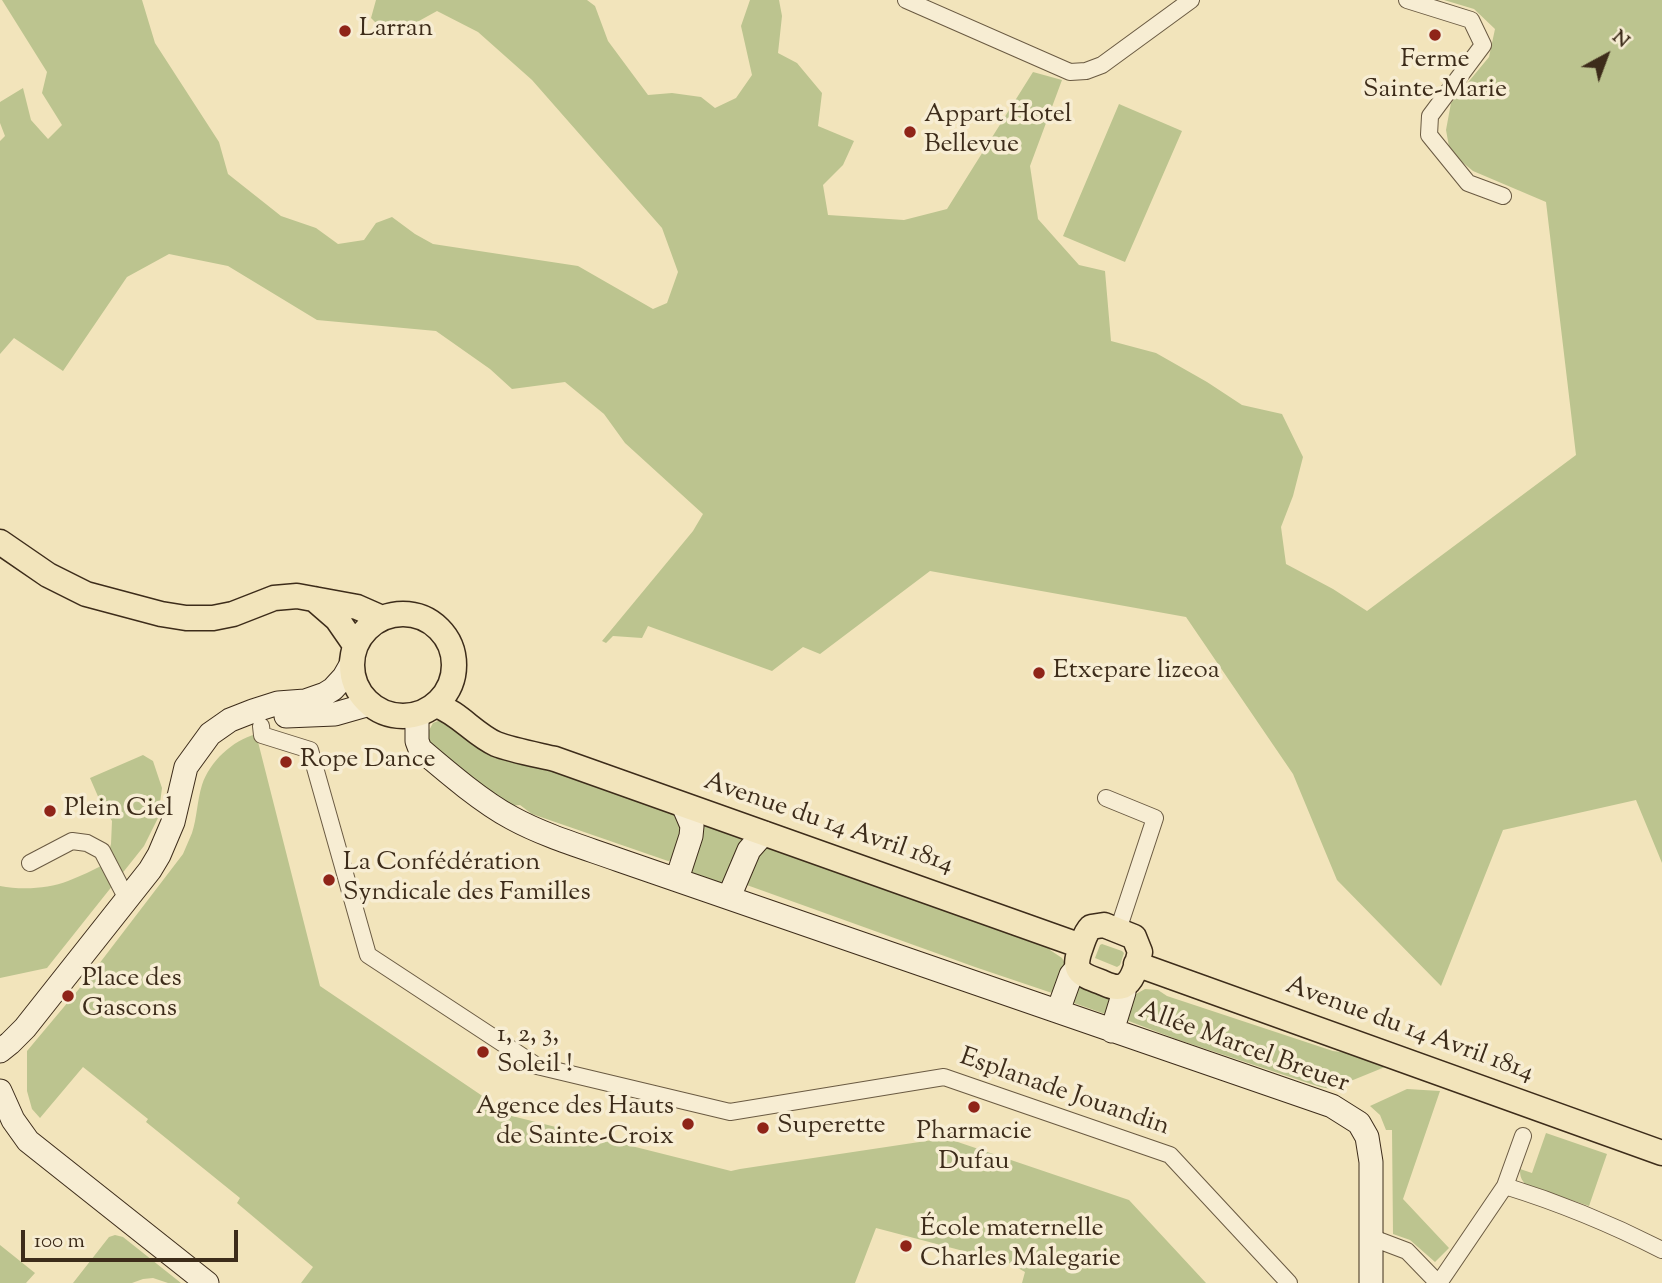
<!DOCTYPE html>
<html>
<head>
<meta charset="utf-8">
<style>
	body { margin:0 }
	#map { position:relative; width:1662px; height:1283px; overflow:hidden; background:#f2e4bb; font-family:"Sorts Mill Goudy",serif }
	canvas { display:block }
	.north { position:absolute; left:1571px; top:21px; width:70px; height:70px; -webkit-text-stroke:5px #f7edd3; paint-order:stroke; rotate:41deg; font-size:19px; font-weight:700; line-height:28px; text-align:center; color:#3d2c1a }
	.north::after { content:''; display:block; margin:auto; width:24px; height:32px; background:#3d2c1a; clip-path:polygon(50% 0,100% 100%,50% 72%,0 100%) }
	.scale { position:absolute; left:21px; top:1230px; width:217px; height:32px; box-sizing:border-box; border:4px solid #3d2c1a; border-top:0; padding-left:9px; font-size:21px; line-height:24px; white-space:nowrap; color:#3d2c1a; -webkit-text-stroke:5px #f7edd3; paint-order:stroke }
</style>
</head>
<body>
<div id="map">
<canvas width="1662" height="1283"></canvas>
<div class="north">N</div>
<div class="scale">100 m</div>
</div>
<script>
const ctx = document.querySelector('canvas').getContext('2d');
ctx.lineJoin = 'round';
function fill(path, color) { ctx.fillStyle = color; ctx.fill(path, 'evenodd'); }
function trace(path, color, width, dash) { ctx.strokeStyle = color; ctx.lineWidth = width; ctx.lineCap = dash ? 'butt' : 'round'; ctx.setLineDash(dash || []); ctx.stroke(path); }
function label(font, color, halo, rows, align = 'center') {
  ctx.font = font + ' "Sorts Mill Goudy",serif'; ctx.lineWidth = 7; ctx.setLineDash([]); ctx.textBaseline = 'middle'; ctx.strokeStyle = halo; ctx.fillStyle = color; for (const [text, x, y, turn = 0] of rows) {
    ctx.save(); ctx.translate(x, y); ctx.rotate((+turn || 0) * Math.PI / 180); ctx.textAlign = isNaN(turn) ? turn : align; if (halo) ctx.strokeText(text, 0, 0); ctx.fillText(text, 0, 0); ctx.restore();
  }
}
fill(new Path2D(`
	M2 0H142L155 43 219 142 228 174 281 216 316 228 338 244 364 240 376 223 392 217 415 234 433 244 578 266 653 309 667 303 678 272 662 228 532 80 478 32 437 11 390 37 371 18 376 0H587L595 6 608 41 648 95 672 93 701 97 715 108 736 98 752 75 741 26 750 0H779L782 16 778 53 797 63 822 93 818 126 854 141 843 165 823 185 828 215 904 220 947 209 1033 72 1062 80 1030 166 1038 219 1079 265 1105 271 1111 341 1156 353 1207 382 1242 405 1282 414 1303 457 1293 496 1281 527 1286 564 1333 589 1367 611 1576 455 1546 202 1473 171 1450 152 1446 130 1451 103 1489 57 1495 29 1474 9 1444 0H1662V863L1636 800 1503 830 1441 986 1337 880 1293 774 1186 617 930 571 820 654 803 647 772 671 648 626 642 638 613 636 606 643 602 641 693 531 703 514 625 443 604 414 565 382 512 389 490 369 436 331 317 320 228 266 169 254 127 277 63 371 14 338 0 354V141L5 136 0 123V102L23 88 31 120 48 139 62 125 42 93 47 72Z
	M1119 104 1182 131 1125 262 1063 236Z
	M438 721H444L679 812 684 829 674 860 668 861 532 814 520 805 508 806 433 752 427 734 433 723Z
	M256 734 320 986 512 1116 731 1171 740 1169 946 1138 1129 1200 1206 1283H1022L1025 1272 1009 1263 876 1228 855 1283H301L313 1267 237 1203 240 1198 146 1122 148 1119 83 1067 40 1118 32 1109 27 1091V1051L89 977 183 854C186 847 189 840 192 833 197 818 197 801 202 785 210 761 232 741 256 734Z
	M143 755 153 761 162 788 158 818 144 846 47 968 0 978V886C21 890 48 889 68 881 81 876 93 870 105 864L111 844 112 821 100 801 90 778Z
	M694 820 749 837 728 886 689 876Z
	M763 848H769L1051 946 1050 950 1062 958 1066 966 1055 994 975 967 744 884 752 855Z
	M1102 944 1122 951 1124 953 1120 965 1117 967 1095 958 1100 945Z
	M1075 980 1113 995 1111 1016 1068 1001Z
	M1145 989 1158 990 1167 996 1333 1051 1348 1053 1385 1067 1331 1089 1320 1087 1176 1039 1126 1020 1136 994Z
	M1407 1089 1440 1091 1403 1199 1449 1248 1435 1262 1410 1240 1393 1234 1392 1130H1386L1380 1115 1370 1106Z
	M1546 1133 1607 1154 1589 1206 1526 1185C1521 1179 1520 1177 1520 1169L1532 1173Z
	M115 1235 123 1237 181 1283H168L153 1278 143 1279 132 1283H73L109 1237Z
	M0 1245 35 1273 26 1283H0Z`), '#bcc48f');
const street = new Path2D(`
	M906 0 1070 72 1086 71 1102 65 1191 0
	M1407 0 1471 20 1483 45 1430 116 1429 135 1468 183 1503 196
	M261 726 262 735 310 750 368 955 537 1066 730 1112 944 1077 1170 1155 1289 1283
	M1106 798 1155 818 1118 930
	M30 863 72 841 87 843 102 851 127 899
	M1505 1186C1560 1203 1611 1224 1662 1250
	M1370 1237 1407 1251 1438 1283
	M1439 1283 1505 1186 1523 1136`);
const secondary = new Path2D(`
	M417 714V741L420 749C447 772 482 802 512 818 545 836 583 847 619 860L1332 1106 1359 1123 1367 1137 1371 1162V1283
	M286 716 335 714 370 704
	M677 879 691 836 692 826 683 805
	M729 897 749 850 764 833
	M1058 1011 1071 975 1077 968
	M1112 1031 1124 992 1123 986
	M0 1051 10 1043 25 1028 150 870 159 855 173 822 186 767 210 734 230 720 253 711 278 703 305 701 325 694 333 689 344 677 352 663
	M0 1091 13 1120 28 1141 207 1283`);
const primary = new Path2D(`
	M0 542 48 575 86 594 161 614 186 618H213L233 614 274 598 297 596 357 607 382 618
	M314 599 337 619 355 645
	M352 665a51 51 0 1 1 102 0a51 51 0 1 1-102 0Z
	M436 705C459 713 474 734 496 744 511 750 538 755 555 759L1081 946
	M1104 925 1134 937 1140 952C1137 963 1134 981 1123 986 1115 989 1108 985 1101 982 1079 974 1072 971 1081 947 1084 939 1085 933 1091 927Z
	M1136 964 1662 1153`);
trace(street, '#6a5a42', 18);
trace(secondary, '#3d2c1a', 25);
trace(primary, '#3d2c1a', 27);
trace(street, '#f7edd3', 16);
trace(secondary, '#f7edd3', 23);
trace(primary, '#f2e4bb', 24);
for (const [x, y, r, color] of [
	[345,31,7,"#8f2418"],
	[1435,35,7,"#8f2418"],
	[910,132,7,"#8f2418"],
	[1039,673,7,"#8f2418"],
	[286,762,7,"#8f2418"],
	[50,811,7,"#8f2418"],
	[329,880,7,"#8f2418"],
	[68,996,7,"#8f2418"],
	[483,1052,7,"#8f2418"],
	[974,1107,7,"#8f2418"],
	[688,1124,7,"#8f2418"],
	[763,1128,7,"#8f2418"],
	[906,1246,7,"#8f2418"]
]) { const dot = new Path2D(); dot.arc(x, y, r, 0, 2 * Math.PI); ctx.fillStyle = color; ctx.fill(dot); trace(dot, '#f7edd3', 2.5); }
label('26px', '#3d2c1a', '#f7edd3', [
	["Larran",359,31],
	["Ferme",1435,62,"center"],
	["Sainte-Marie",1435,92,"center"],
	["Appart Hotel",924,117],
	["Bellevue",924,147],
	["Etxepare lizeoa",1053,673],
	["Rope Dance",300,762],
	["Plein Ciel",64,811],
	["La Confédération",343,865],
	["Syndicale des Familles",343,895],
	["Place des",82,981],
	["Gascons",82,1011],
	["1, 2, 3,",497,1037],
	["Soleil !",497,1067],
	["Agence des Hauts",674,1109,"right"],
	["de Sainte-Croix",674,1139,"right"],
	["Superette",777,1128],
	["Pharmacie",974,1134,"center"],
	["Dufau",974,1164,"center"],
	["École maternelle",920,1231],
	["Charles Malegarie",920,1261]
], 'left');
label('26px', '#3d2c1a', '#f7edd3', [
	["Avenue du 14 Avril 1814",828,825,19],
	["Avenue du 14 Avril 1814",1409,1031,20],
	["Allée Marcel Breuer",1243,1049,20],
	["Esplanade Jouandin",1064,1094,19]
]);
</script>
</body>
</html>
